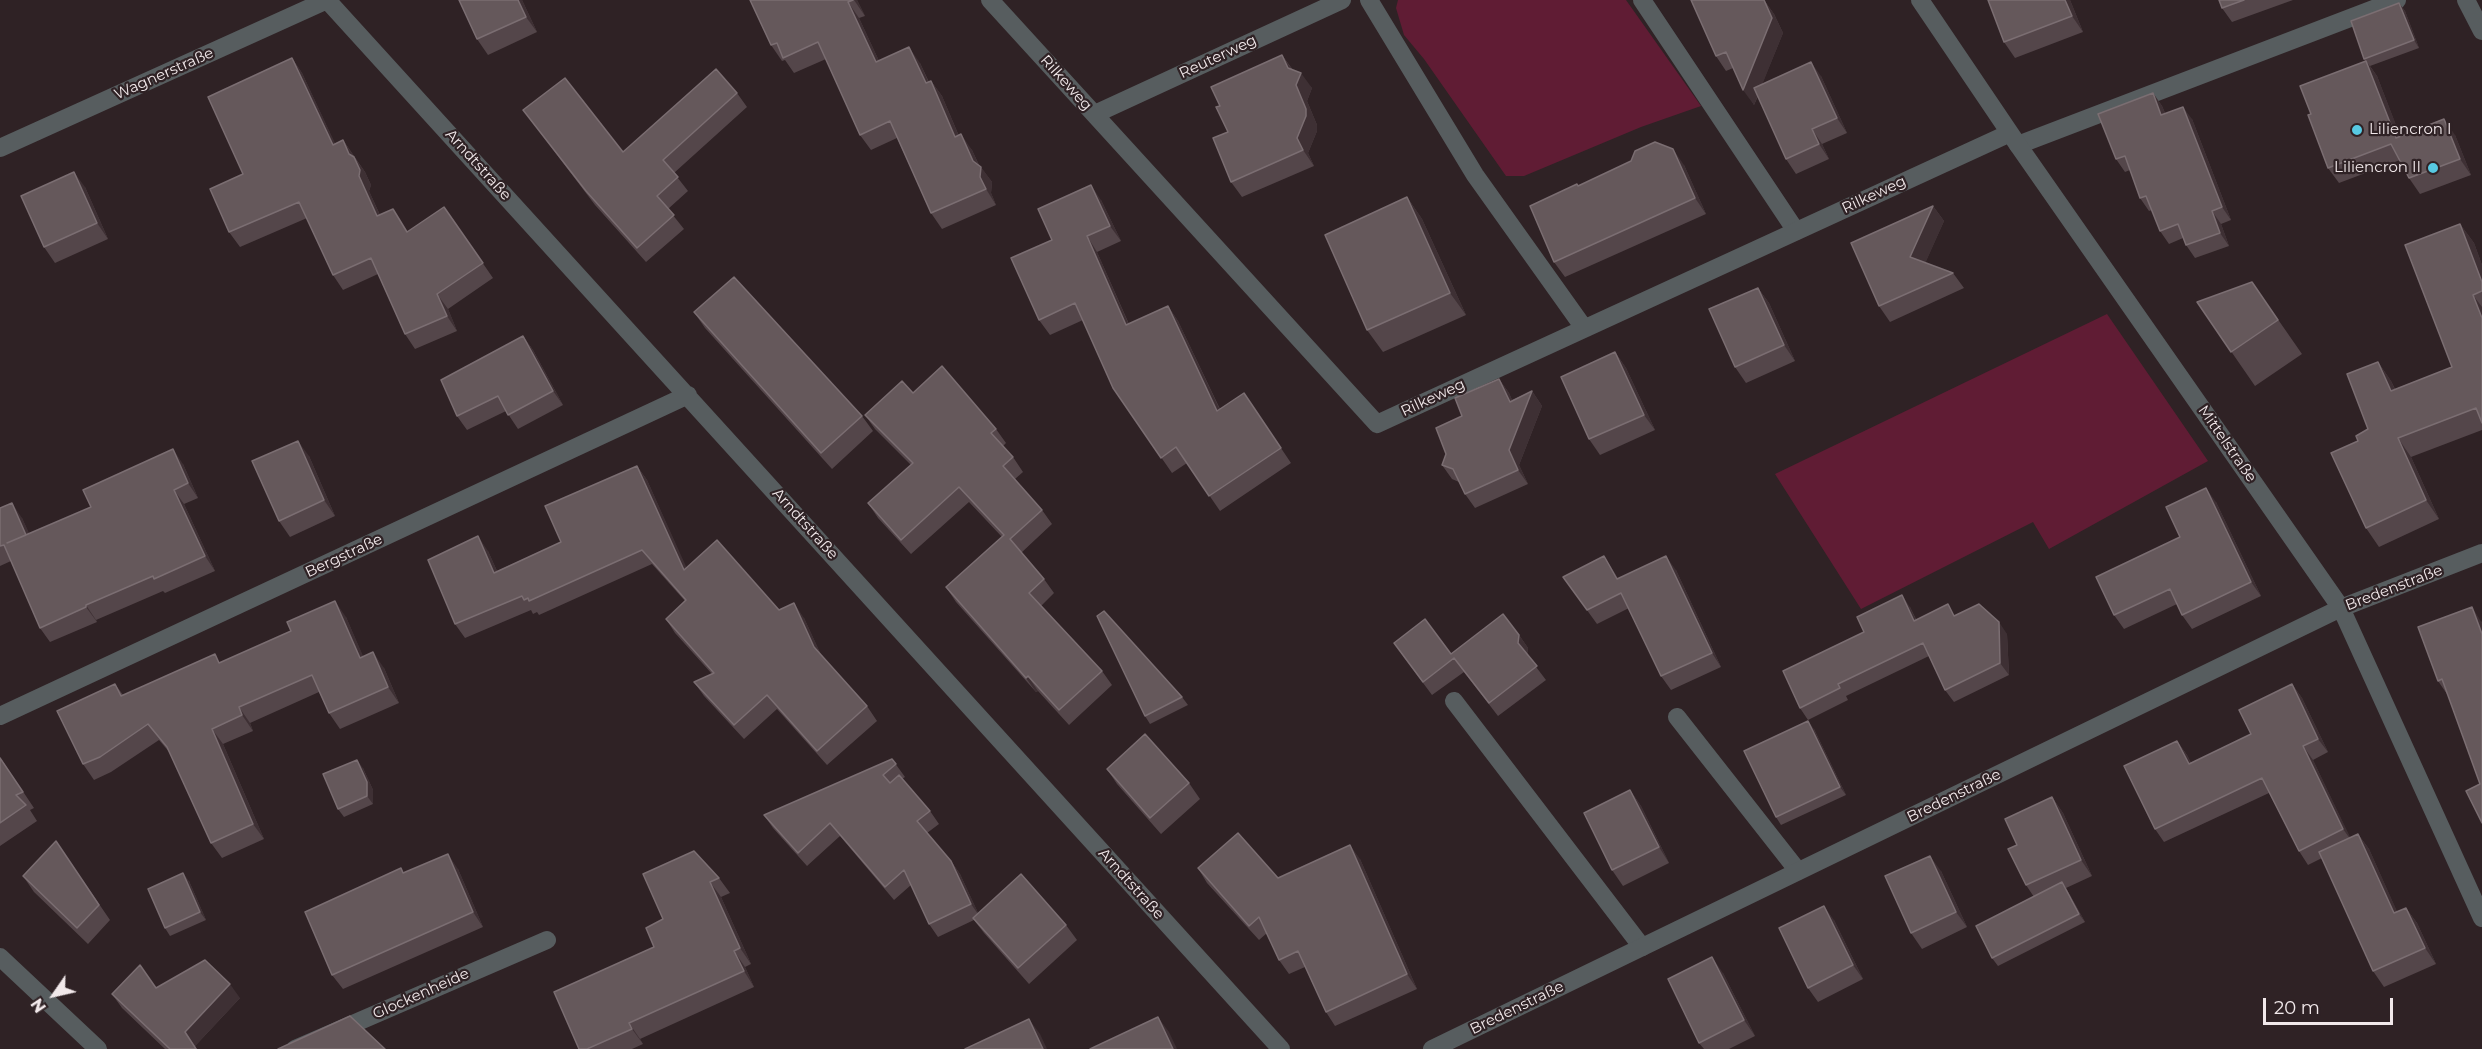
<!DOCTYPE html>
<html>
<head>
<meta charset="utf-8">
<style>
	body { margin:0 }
	#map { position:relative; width:2482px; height:1049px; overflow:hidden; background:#2f2225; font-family:Montserrat,sans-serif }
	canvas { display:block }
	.north { position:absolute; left:24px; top:965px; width:60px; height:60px; -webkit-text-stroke:4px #2f2225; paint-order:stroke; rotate:236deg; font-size:16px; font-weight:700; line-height:24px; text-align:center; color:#f1e8ea }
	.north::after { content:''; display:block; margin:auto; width:21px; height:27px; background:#f1e8ea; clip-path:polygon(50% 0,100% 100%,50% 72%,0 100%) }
	.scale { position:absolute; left:2263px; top:998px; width:130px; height:27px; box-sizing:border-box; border:3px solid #f1e8ea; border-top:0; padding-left:8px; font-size:18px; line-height:21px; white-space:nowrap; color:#f1e8ea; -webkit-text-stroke:4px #2f2225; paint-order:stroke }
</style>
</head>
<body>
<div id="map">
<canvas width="2482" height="1049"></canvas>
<div class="north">N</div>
<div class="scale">20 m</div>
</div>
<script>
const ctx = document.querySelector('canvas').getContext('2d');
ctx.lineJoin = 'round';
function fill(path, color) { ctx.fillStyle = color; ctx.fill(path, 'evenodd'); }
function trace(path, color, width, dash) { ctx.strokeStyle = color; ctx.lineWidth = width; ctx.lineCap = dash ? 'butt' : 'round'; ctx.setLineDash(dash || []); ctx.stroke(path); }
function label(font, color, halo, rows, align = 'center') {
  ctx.font = font + ' Montserrat,sans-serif'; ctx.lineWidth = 4.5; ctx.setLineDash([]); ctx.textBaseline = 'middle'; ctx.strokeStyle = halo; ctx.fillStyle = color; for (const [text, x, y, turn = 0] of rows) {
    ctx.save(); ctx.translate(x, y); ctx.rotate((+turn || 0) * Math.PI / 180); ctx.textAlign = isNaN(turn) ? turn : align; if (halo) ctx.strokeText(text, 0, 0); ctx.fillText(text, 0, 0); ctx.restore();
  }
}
fill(new Path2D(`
	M1398 0H1626L1701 106 1641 127 1524 176H1506L1424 59 1404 35 1396 8Z
	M2107 314 2208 461 2049 549 2033 522 1861 609 1775 474Z`), '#601c34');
trace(new Path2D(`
	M1642 0 1796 231
	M2018 145 2397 0
	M1454 701 1642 947
	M1677 717 1798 871`), '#575d5f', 18);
trace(new Path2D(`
	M990 0 1377 424 2010 133
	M1369 0 1475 175 1584 328
	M1920 0 2018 145 2341 608 2482 918
	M2466 0 2482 31
	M1095 114 1342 0
	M0 148 327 0 1281 1049
	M0 716 688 395
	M0 957 98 1049
	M295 1049 547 940
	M1432 1049 2341 608 2482 553`), '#575d5f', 18);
fill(new Path2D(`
	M459 0H522L537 32 488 55 477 39Z
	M750 0H857L865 16 859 18 879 61 920 63 929 82 931 81 942 96 959 136 972 150 979 165 992 182 991 193 996 205 942 229 931 213 897 138 871 150 860 135 826 59 794 73 785 60 782 61 771 45Z
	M1764 0 1774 14 1783 33 1762 84 1821 76 1847 133 1822 144 1829 159 1796 174 1786 159 1758 96 1754 105 1733 68 1726 71 1716 56Z
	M2070 0 2083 32 2015 58 2004 42Z
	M2219 0H2293L2232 22 2222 8Z
	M2399 3 2405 11 2419 48 2370 66 2377 76 2400 136 2455 135 2471 175 2420 194 2409 178 2400 160 2339 183 2328 168 2311 114 2365 61 2364 59Z
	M1282 55 1293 70 1312 88 1307 101 1317 125V131L1308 153 1314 166 1242 197 1231 182 1228 132 1220 106Z
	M292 58 302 73 335 144 343 140 365 172 371 185 369 191 380 215 408 232 444 207 493 278 448 309 457 331 415 349 405 334 378 274 343 290 333 275 307 218 240 247 229 232 243 174Z
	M737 93 747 107 674 173 688 191 668 209 684 229 646 262 595 205 523 110 623 152Z
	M2153 93 2162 106 2165 113 2192 119 2231 220 2221 224 2229 246 2195 258 2186 245 2183 238 2169 244 2160 231 2152 210 2149 211 2140 198 2130 170 2125 172 2116 159Z
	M1684 165 1706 214 1565 277 1554 262 1579 186Z
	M85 187 108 239 55 263 44 247Z
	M1407 197 1422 219 1466 315 1383 352 1367 330Z
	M1101 200 1121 241 1097 252 1129 324 1168 306 1178 321 1220 409 1244 393 1291 463 1220 511 1187 463 1172 473 1113 388 1083 320 1050 335 1039 320 1052 240Z
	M1933 206 1944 221 1925 263 1953 273 1964 288 1890 322 1879 306Z
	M2460 224 2474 243 2482 265V430L2411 457 2439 519 2379 547 2366 528 2358 441 2368 429 2378 362 2391 381 2395 389 2452 367Z
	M2252 282 2302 354 2255 386 2197 302Z
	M1758 288 1769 303 1795 361 1746 383 1735 367Z
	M694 312 862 416 873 431 832 469 705 328Z
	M523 336 533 350 563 405 518 429 506 411 467 430 457 416Z
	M1615 352 1626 368 1655 430 1600 455 1589 439Z
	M1499 379 1509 393 1512 400 1532 391 1542 406 1519 465 1528 484 1475 508 1465 494 1459 482 1452 479 1442 465 1462 416Z
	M913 393 996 429 1006 443 1003 446 1013 457 1023 472 1015 479 1042 510 1052 524 1021 553 1044 579 1054 593 1041 606 1102 671 1112 685 1069 725 1038 691 1036 692 956 602 946 587 1002 537 969 502 911 554 878 518 868 503 911 465 875 429 865 415Z
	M309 456 335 516 290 537 279 521Z
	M183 464 198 498 184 504 215 571 165 593 163 591 96 620 97 622 50 642 40 628 11 561 0 566V508L22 518 29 534 91 507Z
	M637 466 647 480 686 568 779 610 804 618 821 655 867 706 877 721 827 765 777 709 744 739 704 696 694 682 712 674 675 633 666 619 685 601 652 564 539 615 537 612 533 614 531 610 465 638 455 624 488 551 497 571 561 542Z
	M2216 502 2261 596 2192 629 2182 615 2177 604 2124 629 2114 615 2180 537Z
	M1604 556 1618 579 1676 570 1721 667 1671 690 1661 676 1629 608 1597 624 1563 577Z
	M1910 607 1916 619 1956 615 2007 634 2009 675 1954 702 1945 690 1929 656 1846 696 1848 700 1808 720 1800 708 1864 632Z
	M346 617 363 657 384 668 399 703 340 729 329 713 319 692 250 723 253 731 223 744 264 839 222 858 211 843 170 753 159 740 111 772 94 780 83 764 115 684 123 695 221 662Z
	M2481 621 2482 623V823L2480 784 2448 694H2447L2438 681Z
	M1519 635 1528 648 1527 655 1546 680 1498 716 1464 672 1432 695 1403 656 1451 654Z
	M2292 684 2302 698 2328 752 2313 760 2350 838 2358 834 2369 849 2397 912 2406 908 2417 923 2436 964 2384 987 2373 971 2322 858 2308 865 2299 851 2269 793 2164 842 2155 829 2177 741 2187 755 2191 763 2251 734Z
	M1182 697 1188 705 1150 724 1145 716Z
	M1814 729 1846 795 1781 825 1776 817Z
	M0 757 34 808 30 810 37 821 0 846Z
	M892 759 905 777 902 779 930 811 939 824 927 833 951 861 960 874 978 913 1066 925 1077 940 1029 984 984 933 974 920 938 937 929 924 911 885 894 900 840 836 807 866 773 828 764 815Z
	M363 768 373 790V804L344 817 338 809Z
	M1107 769 1189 783 1200 799 1161 834 1117 784Z
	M1630 790 1641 806 1669 863 1623 886 1612 870Z
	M2052 797 2063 813 2092 876 2066 888 2085 922 1998 966 1992 958 2034 897 2026 885 2017 845Z
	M56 841 110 920 88 944 34 892 23 876Z
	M1360 859 1417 989 1335 1026 1326 1012 1305 967 1289 974 1279 960 1267 933 1259 940 1207 883 1198 868 1278 878Z
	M401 868 404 873 458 869 483 927 343 989 332 975Z
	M1941 871 1967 927 1922 949 1911 933Z
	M643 874 719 878 730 893 721 897 751 964 745 967 754 987 640 1039 643 1044 632 1049H579L654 947 663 919Z
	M189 881 206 920 170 936 165 928Z
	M1834 920 1863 979 1818 1002 1808 988Z
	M1723 973 1755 1036 1729 1049H1704L1699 1043Z
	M156 988 240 998 195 1046 197 1049H165L122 1008 112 994Z`), '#54464a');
fill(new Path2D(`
	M518 0H522L537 32 526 17Z
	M854 0H857L865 16Z
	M1764 0 1774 14 1783 33 1754 105 1743 90Z
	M2065 0H2070L2083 32 2072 16Z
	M848 2 859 18 887 78 876 62Z
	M2399 3 2405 11 2419 48 2414 40Z
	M909 47 920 63 936 99 926 83Z
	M1282 55 1293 71 1301 73 1312 88 1307 101 1317 125V131L1308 153 1314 166 1303 150 1297 138 1288 68Z
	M292 58 302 73 343 160 333 145Z
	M2366 61 2377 76 2407 153 2396 138Z
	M1811 62 1821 76 1847 133 1837 118Z
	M931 81 942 96 966 153 955 137Z
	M2153 93 2162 106 2171 128 2161 115Z
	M2183 107 2192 119 2231 220 2222 207Z
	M2444 119 2455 135 2471 175 2460 159Z
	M1812 129 1822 144 1829 159 1819 144Z
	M961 134 972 150 981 170V167L992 182 991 193 996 205 986 189Z
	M343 140 353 155 359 169 349 154Z
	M1673 149 1684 165 1706 214 1695 198Z
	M354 157 365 172 371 185 369 191 387 231 377 216 359 176Z
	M74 172 85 187 108 239 97 223Z
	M1091 185 1101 200 1121 241 1110 226Z
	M1407 197 1422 219 1466 315 1450 293Z
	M1933 206 1944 221 1921 273 1910 257Z
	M2212 211 2221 224 2229 246 2220 233Z
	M2460 224 2474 243 2482 265V282Z
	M1087 236 1097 252 1136 341 1126 325Z
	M1758 288 1769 303 1795 361 1784 345Z
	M437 294 448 309 457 331 447 316Z
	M2473 295 2482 307V318Z
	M1168 306 1178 321 1228 427 1217 411Z
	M523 336 533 350 563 405 553 391Z
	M1615 352 1626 368 1655 430 1644 415Z
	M2378 362 2391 381 2404 410 2391 391Z
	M1499 379 1509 393 1519 416 1510 402Z
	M1532 391 1542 406 1519 465 1528 484 1518 470 1509 450Z
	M2398 438 2411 457 2439 519 2426 500Z
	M298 441 309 456 335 516 324 500Z
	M173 449 183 464 198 498 188 483Z
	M637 466 647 480 694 584 684 570Z
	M2206 488 2216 502 2261 596 2251 582Z
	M174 490 184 504 215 571 205 556Z
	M12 503 22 518 37 550 26 535Z
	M478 536 488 551 504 587 494 573Z
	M1604 556 1613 570 1627 593 1617 579Z
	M1666 556 1676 570 1721 667 1712 653Z
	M1902 595 1910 607 1922 633 1914 621Z
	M335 601 346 617 371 674 360 658Z
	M794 603 804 618 824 661 814 647Z
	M86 605 96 620 97 622 86 607Z
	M2472 607 2482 623V634Z
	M1999 622 2007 634 2009 675 2000 663Z
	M1519 635 1528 648 1527 656 1518 643Z
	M373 652 384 668 399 703 388 687Z
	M1028 676 1038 691 1036 692 1026 678Z
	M2292 684 2302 698 2328 752 2318 739Z
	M239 707 250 723 253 731 242 715Z
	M1808 721 1814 729 1846 795 1840 787Z
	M212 729 223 744 264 839 253 824Z
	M2177 741 2187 755 2198 778 2189 764Z
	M2303 746 2313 760 2353 843 2343 829Z
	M357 760 363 768 373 790V804L367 796Z
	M1630 790 1641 806 1669 863 1659 847Z
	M2052 797 2063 813 2092 876 2081 860Z
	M2358 834 2369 849 2405 929 2394 913Z
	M1350 845 1360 859 1417 989 1407 974Z
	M448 854 458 869 483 927 473 912Z
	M1930 856 1941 871 1967 927 1956 912Z
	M951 861 960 874 980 917 971 904Z
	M183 873 189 881 206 920 200 912Z
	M710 882 721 897 751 964 740 948Z
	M2062 882 2067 890 2085 922 2079 914Z
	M1824 906 1834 920 1863 979 1853 965Z
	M2406 908 2417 923 2436 964 2425 948Z
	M734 951 745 967 754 987 744 971Z
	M1712 957 1723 973 1755 1036 1744 1020Z
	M230 984 240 998 195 1046 185 1032Z
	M1158 1017 1169 1032 1177 1049H1173Z
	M1029 1019 1040 1034 1047 1049H1043Z
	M629 1023 640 1039 643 1044 632 1029Z`), '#3e3034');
const building = new Path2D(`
	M459 0H518L526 17 477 39Z
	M750 0H853L848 2 876 62 909 47 926 83 931 81 955 137 961 134 973 161 981 167 980 177 986 189 931 213 890 121 860 135 818 42 783 58 777 43 771 45Z
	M1691 0H1764L1772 18 1743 90 1726 52 1716 56Z
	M1988 0H2065L2072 16 2004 42Z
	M2219 0H2244L2222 8Z
	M2399 3 2414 40 2364 59 2351 21Z
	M1282 55 1288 68 1301 73 1296 85 1306 109V116L1297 138 1303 150 1231 182 1213 138 1228 132 1216 107 1220 106 1211 87Z
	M292 58 333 145 343 140 349 154 354 157 360 170 359 176 377 216 393 209 407 232 444 207 483 263 437 294 447 316 405 334 371 258 333 275 299 202 229 232 210 189 243 174 208 97Z
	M2366 61 2396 138 2444 119 2460 159 2409 178 2391 144 2328 168 2308 115 2311 114 2300 86Z
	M1811 62 1837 118 1812 129 1819 144 1786 159 1754 88Z
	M716 69 737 93 663 160 678 177 657 196 674 215 637 248 586 191 523 110 565 78 623 152Z
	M2153 93 2161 115 2183 107 2222 207 2212 211 2220 233 2186 245 2178 224 2160 231 2146 196 2140 198 2125 156 2116 159 2098 114Z
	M1655 142 1673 149 1695 198 1554 262 1530 206 1577 184 1578 186 1631 161 1635 151Z
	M74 172 97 223 44 247 21 196Z
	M1091 185 1110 226 1087 236 1126 325 1168 306 1217 411 1244 393 1281 448 1209 496 1176 447 1161 458 1113 388 1075 303 1039 320 1011 258 1052 240 1038 209Z
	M1407 197 1450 293 1367 330 1325 235Z
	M1933 206 1910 257 1953 273 1879 306 1851 243Z
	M2460 224 2482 282V291L2473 295 2482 318V423L2476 408 2398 438 2426 500 2366 528 2331 453 2358 441 2356 436 2368 429 2347 374 2378 362 2391 391 2452 367 2405 245Z
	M734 277 862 416 821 453 694 312Z
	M2252 282 2278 320 2231 352 2197 302Z
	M1758 288 1784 345 1735 367 1709 309Z
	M523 336 553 391 508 415 498 396 457 416 441 380Z
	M1615 352 1644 415 1589 439 1561 377Z
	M942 366 996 429 991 433 1013 457 1003 466 1042 510 1010 539 1044 579 1029 593 1102 671 1059 710 1028 676 1026 678 946 587 1004 535 959 487 901 540 868 503 913 463 865 415 902 381 913 393Z
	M1499 379 1510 402 1532 391 1509 450 1518 470 1465 494 1453 469 1442 465 1446 454 1436 428 1462 416 1455 398Z
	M298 441 324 500 279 521 252 461Z
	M173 449 188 483 174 490 205 556 154 579 153 576 86 605V607L40 628 4 545 0 546V508L12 503 26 535 7 543 91 507 83 490Z
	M637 466 684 570 717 540 779 610 794 603 814 647 867 706 817 751 767 695 734 725 694 682 714 673 666 619 686 600 642 550 529 601 528 598 524 600 522 596 455 624 428 560 478 536 494 573 561 542 545 506Z
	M2206 488 2251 582 2182 615 2170 589 2114 615 2096 577 2180 537 2166 507Z
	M1604 556 1617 579 1666 556 1712 653 1661 676 1621 593 1587 610 1563 577Z
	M1902 595 1914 621 1948 604 1954 616 1979 604 1999 622 2000 663 1945 690 1923 643 1838 684 1840 688 1800 708 1783 671 1864 632 1857 617Z
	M335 601 360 658 373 652 388 687 329 713 312 675 239 707 242 715 212 729 253 824 211 843 167 747 148 724 100 757 83 764 57 711 115 684 121 696 215 654 219 663 291 631 287 622Z
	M2472 607 2482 634V823L2466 791 2480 784 2442 679 2438 681 2418 627Z
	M1104 611 1182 697 1145 716 1097 616Z
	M1503 614 1519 635 1518 643 1537 666 1489 703 1454 658 1423 682 1394 643 1425 619 1451 654Z
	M2292 684 2318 739 2303 746 2343 829 2299 851 2262 778 2155 829 2124 766 2177 741 2189 764 2251 734 2239 710Z
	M1808 721 1840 787 1776 817 1744 751Z
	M1145 734 1189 783 1150 818 1107 769Z
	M0 758 23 792 16 795 26 805 0 823Z
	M892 759 896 764 883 775 890 783 899 775 930 811 917 821 951 861 971 904 929 924 904 870 885 887 830 823 798 853 764 815Z
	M357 760 367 782V796L338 809 323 774Z
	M1630 790 1659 847 1612 870 1584 813Z
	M2052 797 2081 860 2026 885 2008 849 2017 845 2005 819Z
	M1238 833 1278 878 1350 845 1407 974 1326 1012 1298 951 1279 960 1259 917 1249 926 1198 868Z
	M2358 834 2394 913 2406 908 2425 948 2373 971 2319 852Z
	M56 841 99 905 77 928 23 876Z
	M694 851 719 878 710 882 740 948 734 951 744 971 629 1023 632 1029 587 1049H579L554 992 654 947 646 928 663 919 643 874Z
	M448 854 473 912 332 975 305 912 401 868 403 873Z
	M1930 856 1956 912 1911 933 1885 876Z
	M183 873 200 912 165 928 148 889Z
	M1021 874 1066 925 1018 968 973 918Z
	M2062 882 2079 914 1992 958 1976 926Z
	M1824 906 1853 965 1808 988 1779 928Z
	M1712 957 1744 1020 1699 1043 1668 979Z
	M205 960 230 984 185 1032 196 1049H170L112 994 140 965 156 988Z
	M350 1016 385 1049H278Z
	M1158 1017 1173 1049H1090Z
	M1029 1019 1043 1049H965Z`);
fill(building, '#65585b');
trace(building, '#7b6e72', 1.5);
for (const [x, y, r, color] of [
	[2357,130,6,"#57c9e2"],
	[2433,168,6,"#57c9e2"]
]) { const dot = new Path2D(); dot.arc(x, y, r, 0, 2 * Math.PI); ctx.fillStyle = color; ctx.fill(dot); trace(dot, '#2f2225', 2); }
label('15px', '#f1e8ea', '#2f2225', [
	["Reuterweg",1218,57,-25],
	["Wagnerstraße",164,74,-24],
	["Rilkeweg",1066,83,48],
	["Arndtstraße",478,165,48],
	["Rilkeweg",1874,195,-25],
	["Rilkeweg",1433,398,-25],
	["Mittelstraße",2227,444,55],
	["Arndtstraße",805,524,48],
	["Bergstraße",344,556,-25],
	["Bredenstraße",2394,588,-21],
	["Bredenstraße",1954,796,-26],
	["Arndtstraße",1131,884,48],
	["Glockenheide",421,994,-24],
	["Bredenstraße",1517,1008,-26]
]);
label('15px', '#f1e8ea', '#2f2225', [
	["Liliencron I",2369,130],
	["Liliencron II",2421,168,"right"]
], 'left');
</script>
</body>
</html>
